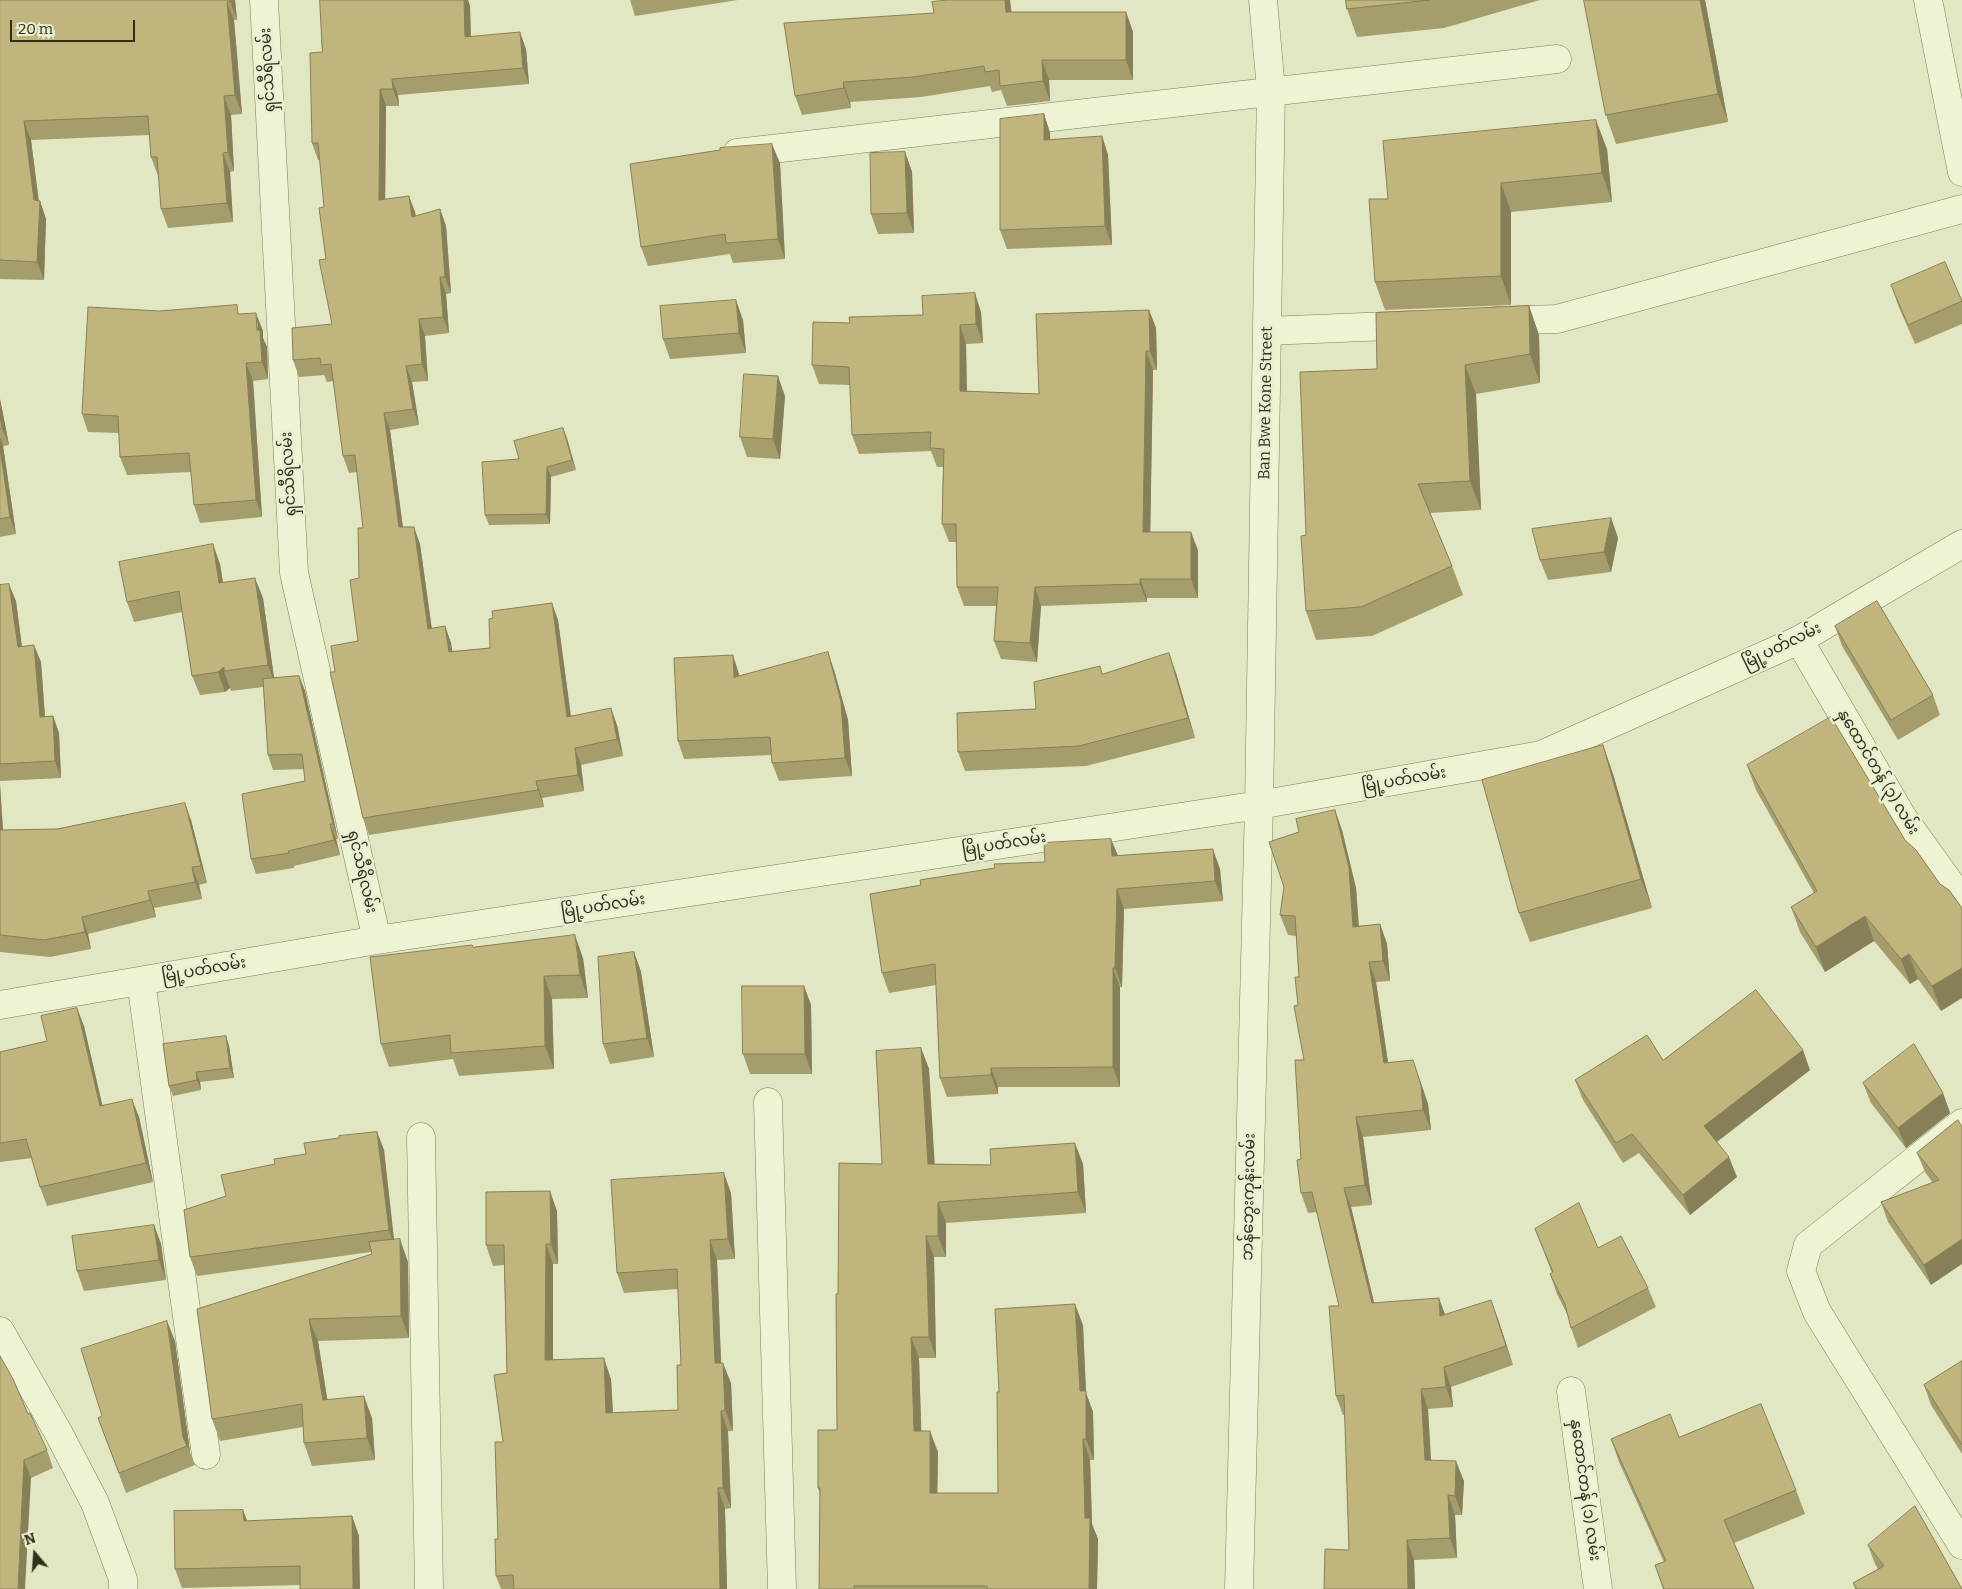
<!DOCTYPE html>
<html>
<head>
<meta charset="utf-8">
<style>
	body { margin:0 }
	#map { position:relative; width:1962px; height:1589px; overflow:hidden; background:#e1e7c2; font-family:Bitter,serif }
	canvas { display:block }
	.north { position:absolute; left:10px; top:1529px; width:50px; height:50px; -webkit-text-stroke:4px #ebefd1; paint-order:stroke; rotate:342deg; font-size:14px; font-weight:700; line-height:20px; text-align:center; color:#302f1e }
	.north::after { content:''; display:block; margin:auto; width:18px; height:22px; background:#302f1e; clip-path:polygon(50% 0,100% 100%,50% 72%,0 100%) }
	.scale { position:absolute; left:10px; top:20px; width:125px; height:22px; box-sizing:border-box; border:2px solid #302f1e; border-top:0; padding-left:6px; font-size:15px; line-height:18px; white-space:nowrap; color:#302f1e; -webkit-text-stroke:4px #ebefd1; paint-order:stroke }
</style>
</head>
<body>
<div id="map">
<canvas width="1962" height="1589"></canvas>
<div class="north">N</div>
<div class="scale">20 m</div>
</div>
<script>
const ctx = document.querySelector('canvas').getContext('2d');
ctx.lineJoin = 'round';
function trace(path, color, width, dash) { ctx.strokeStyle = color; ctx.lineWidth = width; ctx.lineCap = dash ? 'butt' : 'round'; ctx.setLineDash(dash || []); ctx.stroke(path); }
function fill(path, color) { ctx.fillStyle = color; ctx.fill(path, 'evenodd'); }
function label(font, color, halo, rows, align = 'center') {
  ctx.font = font + ' Bitter,"Noto Sans Myanmar",serif'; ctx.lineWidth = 5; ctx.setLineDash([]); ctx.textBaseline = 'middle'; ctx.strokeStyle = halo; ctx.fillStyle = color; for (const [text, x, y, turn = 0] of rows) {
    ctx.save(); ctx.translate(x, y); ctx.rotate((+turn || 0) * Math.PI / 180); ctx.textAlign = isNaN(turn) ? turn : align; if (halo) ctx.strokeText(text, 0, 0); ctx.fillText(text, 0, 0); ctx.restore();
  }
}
const minor = new Path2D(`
	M264 0 294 573 377 940
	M1928 0 1962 172
	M737 153 1557 59
	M1496 321 1557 319 1962 209
	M1267 331 1413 325
	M1799 640 1903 818 1962 900
	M141 981 206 1455
	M0 1005 377 940 1259 805 1541 755 1799 640 1962 544
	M768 1102 782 1589
	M1962 1123 1808 1245 1801 1271 1817 1312 1962 1545
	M421 1137 429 1589
	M0 1331 58 1432 95 1503 123 1579V1589
	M1571 1391 1598 1589
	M1239 1589 1259 805 1271 90 1263 0`);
trace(minor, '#7e7d5c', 29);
trace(minor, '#eef3d4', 28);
fill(new Path2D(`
	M0 0H235L237 20H234L242 114 231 115 234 171 230 172 233 222 168 228 161 209 159 176H158L151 157 149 135 31 140 39 201H40L46 219 44 280 0 279Z
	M320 0H468L470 6 471 37 526 49 529 84 398 95 399 106H386L385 199 415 212 416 216 440 209 446 226 451 293 446 294 449 333 425 336 428 381 412 382 419 425 390 430 403 527 420 544 432 629 445 626 451 643 452 651 490 648 558 620 571 716 617 725 623 756 581 765 584 791 542 798 544 807 369 835 363 818 335 672 358 641 359 578 363 528 357 472 349 473 343 456 333 381 327 382 324 375 299 377 293 360 332 324 326 259 324 207 320 160H318L312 143 322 52Z
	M630 0H738L635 16Z
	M948 0H1010L1011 12H1126L1133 32V80H1049L1050 101 1007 106 1001 90 992 92 990 86 921 97 850 102 851 108 802 115 795 96 934 13Z
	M1346 0H1540L1444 28 1357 37 1347 9Z
	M1584 0H1705L1728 122 1616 144 1606 115Z
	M1044 114 1050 133V140L1102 136 1108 155 1112 245 1007 249 1000 230Z
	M1607 149 1612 202 1511 212V305L1385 310 1375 282 1388 199Z
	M905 152 912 172 914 233 878 234 871 214Z
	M780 163 785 259 733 263 730 254 648 266 641 247Z
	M1891 285 1962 301V324L1915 344 1898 305Z
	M1529 306 1539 335 1540 383 1476 394 1481 510 1430 513 1452 566 1463 595 1372 636 1316 640 1306 611V535L1377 369Z
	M1149 310 1156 328 1157 370H1153L1150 532 1198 550V598H1147V602L1041 606 1037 662 1001 659 994 641 996 606H964L957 587V542H949L942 524 943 467H937L931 451 859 454 852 435 850 385 819 384 812 365 850 323 923 315 981 312 983 343 966 344 967 391 1039 394Z
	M159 311 241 314 263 331V338L267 347 268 379 253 381 262 517 200 523 194 505 191 472 127 475 120 457 119 433 88 432 82 414Z
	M743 320 746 353 670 359 663 339Z
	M785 396 780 459 747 457 740 437Z
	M0 399 9 445 3 446 16 534 0 537Z
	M563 428 576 470 551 477 550 524 489 525 485 515 519 459Z
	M1611 518 1618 538 1611 572 1548 580 1540 560Z
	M220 564 223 582 263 598 274 678 299 676 305 691 338 839H336L340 855 294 866V868L256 874 251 859 305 781 304 769 273 770 268 755 263 687 231 691 230 688 225 692 200 695 192 676 182 612 134 622 127 602Z
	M0 585 16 601 22 646 41 662 45 716H53L59 733 61 778 0 781Z
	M1835 626 1933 695 1940 715 1898 740 1842 646Z
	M834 670 848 720 852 776 779 781 772 763 771 755 684 759 678 741 739 674V676Z
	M1176 673 1195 738 1086 766 965 771 958 752 1103 674Z
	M1603 745 1613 774 1652 908 1530 942 1519 913Z
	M1747 765 1905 840 1941 1011 1918 979 1910 984 1874 941 1825 972 1800 932 1791 907 1814 893 1756 790Z
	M0 784 3 830 57 829 191 820 207 883 199 885 202 899 154 908 156 917 88 934 91 949 50 957 0 952Z
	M1342 830 1356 888 1359 926 1380 924 1387 944 1390 981 1376 982 1388 1062 1420 1080 1428 1104 1431 1130 1363 1137 1372 1205 1351 1207 1374 1303 1445 1314 1498 1319 1513 1365 1451 1387 1453 1407 1428 1409 1431 1460 1464 1481 1462 1515H1455L1457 1558 1414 1560 1415 1589H1324L1349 1550 1345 1415H1343L1336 1396 1339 1306 1317 1212 1308 1213 1301 1193V1159L1304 1060 1298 1005 1299 977 1296 936 1288 935 1280 915Z
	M1118 856 1220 869 1223 901 1124 909 1122 987H1120V1087H998V1094L947 1097 940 1078 936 985 889 993 882 973 1045 862Z
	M473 947 583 958 588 998 552 999 554 1069 459 1076 453 1059 389 1067 381 1044Z
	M634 952 641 972 654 1057 610 1064 603 1044Z
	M804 986 811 1005 812 1074H750L743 1054Z
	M84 1026 102 1106 139 1117 153 1182 47 1206 40 1187 32 1158 0 1162V1052L47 1041Z
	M226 1036 229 1046 234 1078 200 1082 201 1090 173 1096 169 1086Z
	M921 1048 929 1069 934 1164 991 1165 1083 1164 1086 1213 946 1223V1257H934L936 1358H919L921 1431 938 1452 937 1493H998L999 1392 1083 1325 1086 1393 1093 1412 1094 1460H1090L1092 1524 1098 1539 1097 1589H819L820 1494 818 1488 837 1430 882 1164Z
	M1663 1060 1810 1070 1717 1142 1737 1177 1690 1215 1639 1153 1623 1163 1583 1100 1575 1080Z
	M1863 1083 1943 1093 1950 1113 1906 1148 1871 1103Z
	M1958 1120 1931 1285 1888 1222 1881 1202 1933 1183 1925 1172 1917 1153Z
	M377 1132 384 1150 394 1240 408 1262 409 1338 318 1341 327 1399 372 1418 375 1460 312 1466 304 1443 303 1427 220 1441 212 1419 372 1254 371 1252 197 1276 190 1257 226 1196 275 1164 306 1154 339 1138Z
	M731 1193 735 1259 717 1260 721 1363 731 1383 733 1431H728L731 1508 725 1509 727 1589H501L496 1576 503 1442 507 1373 504 1265 493 1266 486 1245 557 1211 558 1264H553V1360L611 1379 613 1413 678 1410 681 1365 678 1289 624 1293 617 1273Z
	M154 1225 161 1244 166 1280 84 1291 77 1271Z
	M1535 1229 1598 1248 1648 1288 1656 1307 1578 1348 1571 1328 1568 1316 1557 1294 1550 1274 1552 1273Z
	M175 1341 190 1452 195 1465 126 1493 98 1418 102 1416Z
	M1962 1361V1454L1931 1405 1924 1385Z
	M28 1414 47 1450 53 1468 31 1478 0 1589Z
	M1679 1437 1796 1490 1805 1514 1734 1543 1754 1589H1663L1655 1565 1664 1562 1619 1462 1611 1439Z
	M243 1510 247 1521 352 1516 359 1536 300 1585 182 1588 175 1569Z
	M1868 1545 1962 1589H1855L1853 1583 1878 1569 1875 1564Z`), '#a59d6c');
fill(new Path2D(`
	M230 0H235L237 20 230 1Z
	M464 0H468L470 6 471 54 465 37Z
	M1005 0H1010L1014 31 1006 12Z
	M1700 0H1705L1728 122 1718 94Z
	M227 2 234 20 242 114 235 95Z
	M1126 12 1133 32V80L1126 60Z
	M520 32 526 49 529 84 523 68Z
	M1042 60 1049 80 1050 101 1043 81Z
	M392 79 398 95 399 106 393 89Z
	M843 82 850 102 851 108 844 88Z
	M380 89 386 106 385 216 379 200Z
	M224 96 231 115 234 171 228 152Z
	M1044 114 1050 133 1051 159 1044 140Z
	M1596 120 1607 149 1612 202 1602 173Z
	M24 121 31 140 39 205 40 201 46 219 44 280 37 262 34 200Z
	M1102 136 1108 155 1112 245 1105 226Z
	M772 144 780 163 785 259 778 239Z
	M905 152 912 172 914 233 907 213Z
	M223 153 230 172 233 222 227 203Z
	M1501 183 1511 212V305L1501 276Z
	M409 196 415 212 418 233 412 217Z
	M440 209 446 226 451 293 445 277Z
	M440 277 446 294 449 333 443 317Z
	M975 293 981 312 983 343 976 324Z
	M736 300 743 320 746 353 739 333Z
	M1529 306 1539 335 1540 383 1530 354Z
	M1149 310 1156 328 1157 370 1150 351Z
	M256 313 263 331V338L267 347 268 379 262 362Z
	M419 319 425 336 428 381 422 364Z
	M960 325 966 344 967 410 960 391Z
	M1146 351 1153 370 1150 550 1143 532Z
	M246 363 253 381 262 517 256 500Z
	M1465 365 1476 394 1481 510 1470 481Z
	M406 366 412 382 419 425 413 409Z
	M778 376 785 396 780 459 773 439Z
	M0 399 9 445 2 428 0 416Z
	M384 413 390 430 405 544 399 527Z
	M563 428 567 438 576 470 572 460Z
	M0 437 3 446 16 534 10 517 0 448Z
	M547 467 551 477 550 524 546 514Z
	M1611 518 1618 538 1611 572 1604 552Z
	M414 527 420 544 434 646 428 629Z
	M1191 532 1198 550V598L1191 579Z
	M213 544 220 564 226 603 219 583Z
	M255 578 263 598 275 685 268 665Z
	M1140 579 1147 598V602L1140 584Z
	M9 584 16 601 24 664 18 647Z
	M1035 587 1041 606 1037 662 1030 643Z
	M552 603 558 620 573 733 567 717Z
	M445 626 451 643 455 668 449 652Z
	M34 645 41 662 46 734 40 717Z
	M828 652 834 670 848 720 852 776 845 758Z
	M1169 653 1176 673 1195 738 1188 718Z
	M733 655 739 674 740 696 734 677Z
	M224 667V671L230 688 225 692 218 672Z
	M299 676 305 691 338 839 333 824Z
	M611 708 617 725 623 756 617 739Z
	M53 716 59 733 61 778 55 761Z
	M1603 745 1613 774 1652 908 1641 879Z
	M575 748 581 765 584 791 578 775Z
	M536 781 542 798 544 807 538 790Z
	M0 784 4 847 0 837Z
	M185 803 191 820 207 883 201 866Z
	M1335 810 1342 830 1356 888 1360 947 1353 927Z
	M330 824 336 839 340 855 334 840Z
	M1111 839 1119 858 1112 856Z
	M1213 849 1220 869 1223 901 1215 881Z
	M192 867 199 885 202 899 195 882Z
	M1117 889 1124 909 1122 987 1115 968Z
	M148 891 154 908 156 917 150 900Z
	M1865 916 1874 941 1825 972 1816 947Z
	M82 917 88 934 91 949 85 932Z
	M1380 924 1387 944 1390 981 1383 961Z
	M575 935 583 958 588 998 580 975Z
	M634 952 641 972 654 1057 647 1038Z
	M1909 954 1918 979 1910 984 1901 959Z
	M1369 962 1376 982 1391 1083 1384 1063Z
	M1113 968 1120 987V1087L1113 1067Z
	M1962 968V998L1941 1011 1932 986Z
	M544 976 552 999 554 1069 545 1046Z
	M804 986 811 1005 812 1074 805 1054Z
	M77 1008 84 1026 107 1125 100 1106Z
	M226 1036 229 1046 234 1078 230 1068Z
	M921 1048 929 1069 936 1185 928 1164Z
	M1803 1050 1810 1070 1711 1146 1704 1126Z
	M1413 1060 1428 1104 1431 1130 1423 1110Z
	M991 1068 998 1087V1094L991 1075Z
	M196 1072 200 1082 201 1090 197 1080Z
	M1943 1093 1950 1113 1906 1148 1898 1128Z
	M132 1099 139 1117 153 1182 146 1163Z
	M1356 1117 1363 1137 1372 1205 1365 1185Z
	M377 1132 384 1150 395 1249 389 1230Z
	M1075 1143 1083 1164 1086 1213 1078 1192Z
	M1729 1157 1737 1177 1690 1215 1683 1195Z
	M724 1173 731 1193 735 1259 728 1239Z
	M1344 1188 1351 1207 1379 1323 1372 1303Z
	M550 1191 557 1211 558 1264 551 1244Z
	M938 1202 946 1223V1257L938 1236Z
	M154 1225 161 1244 166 1280 159 1260Z
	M926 1236 934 1257 936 1358 929 1337Z
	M400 1239 408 1262 409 1338 401 1316Z
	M1962 1239V1264L1931 1285 1924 1265Z
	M710 1240 717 1260 722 1384 715 1363Z
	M546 1244 553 1264V1380L545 1360Z
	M1439 1298 1446 1317 1440 1316Z
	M1491 1300 1498 1319 1513 1365 1506 1346Z
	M1075 1304 1083 1325 1086 1393 1093 1412 1094 1460 1086 1439 1080 1391Z
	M309 1319 318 1341 331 1422 323 1400Z
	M167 1321 175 1341 190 1452 183 1437Z
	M911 1337 919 1358 922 1452 914 1431Z
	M604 1358 611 1379 614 1434 606 1413Z
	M723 1363 731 1383 733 1431 725 1410Z
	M1444 1367 1451 1387 1453 1407 1446 1387Z
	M1421 1389 1428 1409 1432 1480 1425 1460Z
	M364 1396 372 1418 375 1460 367 1438Z
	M721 1411 728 1431 731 1508 723 1488Z
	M930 1431 938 1452 937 1514 930 1493Z
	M1083 1439 1090 1460 1092 1524 1098 1539 1097 1589H1089L1085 1518Z
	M24 1460 31 1478 25 1589H18Z
	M1456 1461 1464 1481 1462 1515 1455 1496Z
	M718 1488 725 1509 727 1589H720Z
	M1448 1495 1455 1515 1457 1558 1450 1538Z
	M243 1510 250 1529 244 1521Z
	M352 1516 359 1536 360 1589H353Z
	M1407 1540 1414 1560 1415 1589H1408Z`), '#867f58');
const building = new Path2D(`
	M0 0H230V1L227 2 235 95 224 96 228 152 223 153 227 203 161 209 157 157H151L148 116 24 121 34 200 40 201 37 262 0 260Z
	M320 0H464L465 37 520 32 523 68 392 79 393 89H380L379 200 409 196 412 217 440 209 445 277H440L443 317 419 319 422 364 406 366 413 409 384 413 399 527H414L428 629 445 626 449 652 490 648 489 619 493 618 492 611 552 603 567 717 611 708 617 739 575 748 578 775 536 781 538 790 363 818 330 672H335L331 646 358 641 350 580 359 578 358 528H363L355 455 343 456 331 364 321 365 320 358 293 360 292 328 332 324 319 260 326 259 319 208 324 207 318 143H312L310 53 322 52Z
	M948 0H1005L1006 12H1126V60H1042L1043 81 1000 86 999 70 985 72 984 66 913 77 843 82 844 88 795 96 784 23 934 13 932 2Z
	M1346 0H1430L1347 9Z
	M1584 0H1700L1718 94 1606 115Z
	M1044 114V140L1102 136 1105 226 1000 230V119Z
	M1596 120 1602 173 1501 183V276L1375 282 1369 199H1388L1383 141Z
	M772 144 778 239 726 243 725 234 641 247 630 164 720 150V148Z
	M905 152 907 213 871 214 870 153Z
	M1945 262 1962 301 1908 325 1891 285Z
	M975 293 976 324 960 325V391L1039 394 1036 314 1149 310 1150 351H1146L1143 532H1191V579H1140V584L1035 587 1030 643 994 641 998 587H957L956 524H942L944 449 930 448 931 432 852 435 849 367 812 365 813 322 850 323 849 317 923 315 922 296Z
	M736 300 739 333 663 339 660 306Z
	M237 305 238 314 256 313 257 330H260L262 362 246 363 256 500 194 505 189 453 120 457 118 416 82 414 88 307 159 311Z
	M1529 306 1530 354 1465 365 1470 481 1418 484 1452 566 1361 607 1306 611 1301 536 1306 535 1300 372 1377 369 1376 313Z
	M744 374 778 376 773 439 740 437Z
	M0 416 2 428 0 429Z
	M563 428 572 460 547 467 546 514 485 515 482 462 519 459 514 441Z
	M0 448 10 517 0 519Z
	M1611 518 1604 552 1540 560 1532 529Z
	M213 544 219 583 255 578 268 665 224 671V667L218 672 192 676 179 591 127 602 119 562Z
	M9 584 18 647 34 645 40 717 53 716 55 761 0 764V585Z
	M1877 601 1933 695 1891 720 1835 626Z
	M828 652 841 702 845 758 772 763 770 737 678 741 674 658 733 655 734 677Z
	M1169 653 1188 718 1079 746 958 752 957 713 1036 709 1034 682 1100 666 1102 674Z
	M299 676 333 824H330L334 840 288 851 289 853 251 859 242 794 305 781 302 754 268 755 263 679Z
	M1831 717 1905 840 1916 850 1940 884 1949 890 1962 908V968L1932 986 1909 954 1901 959 1865 916 1816 947 1791 907 1817 891 1747 765Z
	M1603 745 1641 879 1519 913 1482 780Z
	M185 803 201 866 192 867 195 882 148 891 150 900 82 917 85 932 44 940 0 935V830L57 829Z
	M1335 810 1349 868 1353 927 1380 924 1383 961 1369 962 1384 1063 1413 1060 1421 1085 1423 1110 1356 1117 1365 1185 1344 1188 1372 1303 1439 1298 1440 1316 1491 1300 1506 1346 1444 1367 1446 1387 1421 1389 1425 1460 1456 1461 1455 1496 1448 1495 1450 1538 1407 1540 1408 1589H1324L1325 1549 1349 1550 1344 1395 1336 1396 1329 1306H1339L1312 1192 1301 1193 1297 1160 1301 1159 1295 1060H1304L1294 1006 1298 1005 1295 977H1299L1295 916 1280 915 1284 887 1269 842 1299 832 1296 819Z
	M1111 839 1112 856 1213 849 1215 881 1117 889 1115 968H1113V1067L991 1068V1075L940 1078 935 964 882 973 870 894 921 885 920 880 995 868 994 864 1045 862 1044 843Z
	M575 935 580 975 544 976 545 1046 451 1053 450 1035 381 1044 370 957 472 945 473 947Z
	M634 952 647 1038 603 1044 598 957Z
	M742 986H804L805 1054H743Z
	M1756 990 1803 1050 1704 1126 1729 1157 1683 1195 1632 1134 1616 1143 1575 1080 1647 1035 1663 1060Z
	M77 1008 100 1106 132 1099 146 1163 40 1187 26 1139 0 1143V1052L47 1041 41 1016Z
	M226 1036 230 1068 196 1072 197 1080 169 1086 163 1044Z
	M1914 1044 1943 1093 1898 1128 1863 1083Z
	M921 1048 928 1164 991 1165 990 1149 1075 1143 1078 1192 938 1202V1236H926L929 1337H911L914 1431H930V1493H998L997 1392H999L995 1309 1075 1304 1080 1391H1086V1439H1083L1085 1518H1090L1089 1589H987V1586H854V1589H819L820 1488H818V1430H837L836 1294H838L839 1163 882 1164 876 1051Z
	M1958 1120 1962 1127V1239L1924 1265 1881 1202 1939 1180 1917 1153Z
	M377 1132 389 1230 190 1257 184 1210 226 1196 221 1175 275 1164 274 1159 306 1154 304 1143 339 1138V1136Z
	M724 1173 728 1239 710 1240 715 1363H723L725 1410 721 1411 723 1488H718L720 1589H514L513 1575 496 1576 495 1539H498L495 1442H503L494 1375 507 1373 504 1245H486V1192L550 1191 551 1244H546L545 1360 604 1358 606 1413 678 1410 677 1365H681L677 1269 617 1273 611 1180Z
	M1579 1203 1598 1248 1621 1236 1648 1288 1571 1328 1565 1304 1550 1274 1553 1272 1535 1229Z
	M154 1225 159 1260 77 1271 72 1236Z
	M400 1239 401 1316 309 1319 323 1400 364 1396 367 1438 304 1443 302 1404 212 1419 197 1309 372 1254 369 1242Z
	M167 1321 183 1437 187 1446 119 1473 98 1418 102 1416 81 1349Z
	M0 1356 13 1379 28 1414 30 1413 47 1450 24 1460 18 1589H0Z
	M1962 1361V1445L1924 1385Z
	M1761 1404 1796 1490 1724 1520 1754 1589H1664L1655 1565 1666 1561 1611 1439 1670 1414 1679 1437Z
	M1915 1506 1962 1589H1857L1853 1583 1884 1566 1868 1545Z
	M243 1510 244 1521 352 1516 353 1589H300V1566L175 1569 174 1511Z`);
fill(building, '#c0b67d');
trace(building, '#867f58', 1);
label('16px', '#302f1e', '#ebefd1', [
	["ရှင်သီရိလမ်း",268,70,-93],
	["Ban Bwe Kone Street",1266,403,-89],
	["ရှင်သီရိလမ်း",289,474,-93],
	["မြို့ပတ်လမ်း",1782,646,-26],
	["နှထောင်တန် (၃) လမ်း",1878,772,59],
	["မြို့ပတ်လမ်း",1404,780,-10],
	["မြို့ပတ်လမ်း",1004,844,-9],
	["ရှင်သီရိလမ်း",362,872,77],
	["မြို့ပတ်လမ်း",603,906,-9],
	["မြို့ပတ်လမ်း",204,970,-10],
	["ဘန်ဘွေးကုန်းလမ်း",1249,1197,-89],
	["နှထောင်တန် (၁) လမ်း",1585,1490,82]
]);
</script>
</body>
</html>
